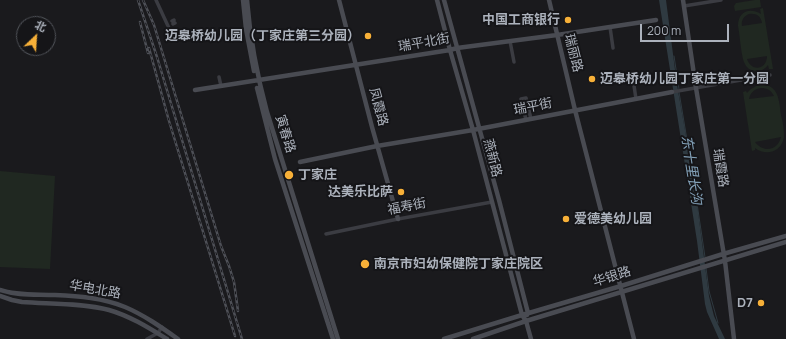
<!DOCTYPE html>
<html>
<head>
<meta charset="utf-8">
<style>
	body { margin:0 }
	#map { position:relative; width:786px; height:339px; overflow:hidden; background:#1a1a1d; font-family:Manrope,"Noto Sans SC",sans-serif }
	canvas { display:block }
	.north { position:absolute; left:16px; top:16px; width:40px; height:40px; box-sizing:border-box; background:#151518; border:1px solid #51545a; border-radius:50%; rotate:25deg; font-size:11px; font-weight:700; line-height:16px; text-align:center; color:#acb2bc }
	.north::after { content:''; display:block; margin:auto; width:14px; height:18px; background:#f7b038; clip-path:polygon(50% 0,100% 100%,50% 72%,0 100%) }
	.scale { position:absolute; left:640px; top:24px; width:89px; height:18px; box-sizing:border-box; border:2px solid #acb2bc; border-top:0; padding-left:5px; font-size:12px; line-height:14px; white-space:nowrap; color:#acb2bc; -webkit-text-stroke:3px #151518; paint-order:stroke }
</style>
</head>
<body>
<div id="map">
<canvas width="786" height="339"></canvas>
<div class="north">北</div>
<div class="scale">200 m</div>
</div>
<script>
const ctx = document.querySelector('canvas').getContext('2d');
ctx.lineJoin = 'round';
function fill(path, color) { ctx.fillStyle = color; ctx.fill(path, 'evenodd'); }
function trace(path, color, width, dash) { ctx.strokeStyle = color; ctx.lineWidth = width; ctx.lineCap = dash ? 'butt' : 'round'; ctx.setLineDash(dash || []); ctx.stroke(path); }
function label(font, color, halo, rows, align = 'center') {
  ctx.font = font + ' Manrope,"Noto Sans SC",sans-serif'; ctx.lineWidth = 4; ctx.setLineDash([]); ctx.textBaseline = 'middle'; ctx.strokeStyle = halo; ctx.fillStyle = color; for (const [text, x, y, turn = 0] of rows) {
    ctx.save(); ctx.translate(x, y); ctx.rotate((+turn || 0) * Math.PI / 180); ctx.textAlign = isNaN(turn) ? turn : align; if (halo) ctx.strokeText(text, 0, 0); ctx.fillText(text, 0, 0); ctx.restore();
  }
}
fill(new Path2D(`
	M755 0H760L761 7 735 11 734 6 736 3Z
	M763 8 773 69H769L768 65C765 69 760 72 755 71 750 70 747 68 745 64 741 57 740 35 738 26 738 12 749 7 761 14L760 9ZM749 14C756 13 761 16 762 23L742 26C741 20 744 16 749 14ZM767 56C767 70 751 72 747 59Z
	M758 85C779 83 779 100 781 115 783 122 784 130 784 137 782 151 767 157 755 148V150L752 151 743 92 746 91 747 93 751 89ZM761 88C767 88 771 90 774 96L749 99C750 93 754 89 761 88ZM781 137C778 151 763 153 755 142Z
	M0 171 55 176 50 269 0 267Z`), '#202821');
fill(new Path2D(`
	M659 0H666L677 85 694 181 709 296 714 316 725 339H719L707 312 705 304 697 241Z`), '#2f3a41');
trace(new Path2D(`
	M674 56 679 89
	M679 92 692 170 705 257
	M706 268 709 291 718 323`), '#2f3a41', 1);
trace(new Path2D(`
	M156 0 174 39
	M684 6 721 0
	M172 21 174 20
	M173 24 175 23
	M610 27 613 48
	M510 41 514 62
	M219 77 221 86
	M633 79 636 99
	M672 92 770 75
	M526 120 521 99 526 98 531 119
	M326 234 398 219 492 202
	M147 339 158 333 162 327`), '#3b3c42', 3.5);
trace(new Path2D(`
	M243 0 246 29 254 71
	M247 0C250 38 257 75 267 112L338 339
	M339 0 372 127 398 219
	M437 0 450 50 473 130 522 315 526 321 531 339
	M444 0 499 200 528 313 527 315
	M549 0 575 110 634 339
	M683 0 696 88 725 261 734 339
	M257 88 275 159 333 339
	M195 90 450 50 457 48 557 35 656 20
	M300 162 377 146 473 130 672 92
	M0 290C18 296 37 294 55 295 79 296 103 298 125 307 144 315 161 327 178 339
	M0 296 12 300 22 302C49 304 83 303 109 310 130 316 149 328 167 339
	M444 339 522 315 621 286 723 254 786 236
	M473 339 526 321 786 242`), '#494b52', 4.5);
const rail = new Path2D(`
	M138 0 157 57 242 339
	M143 0 154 25 221 246 229 266 234 282 238 311
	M140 22 148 53
	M149 48 169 121 235 336`);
trace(rail, '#4e5057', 2.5);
trace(rail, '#151518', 1, [3]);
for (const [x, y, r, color] of [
	[568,20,4,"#f7b038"],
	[368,36,4,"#f7b038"],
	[592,79,4,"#f7b038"],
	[289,175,5,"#f7b038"],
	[401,192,4,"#f7b038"],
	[566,219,4,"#f7b038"],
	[365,264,5,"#f7b038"],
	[761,303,4,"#f7b038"]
]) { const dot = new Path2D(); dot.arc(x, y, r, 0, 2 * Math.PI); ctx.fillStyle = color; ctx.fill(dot); trace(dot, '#151518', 1.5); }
label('bold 13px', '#acb2bc', '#151518', [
	["中国工商银行",560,20],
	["迈皋桥幼儿园（丁家庄第三分园）",360,36],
	["迈皋桥幼儿园丁家庄第一分园",600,79,"left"],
	["丁家庄",298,175,"left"],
	["达美乐比萨",393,192],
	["爱德美幼儿园",574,219,"left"],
	["南京市妇幼保健院丁家庄院区",374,264,"left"],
	["D7",753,303]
], 'right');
label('13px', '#acb2bc', '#151518', [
	["瑞平北街",424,43,-10],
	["瑞丽路",573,53,76],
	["凤霞路",378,107,75],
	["瑞平街",533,107,-11],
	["寅春路",285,134,73],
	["燕新路",492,158,76],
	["瑞霞路",720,168,81],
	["福寿街",407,207,-11],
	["华银路",612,277,-17],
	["华电北路",95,290,10]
]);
label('italic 14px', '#83a1b8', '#151518', [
	["东十里长沟",691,170,81]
]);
</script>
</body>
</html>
